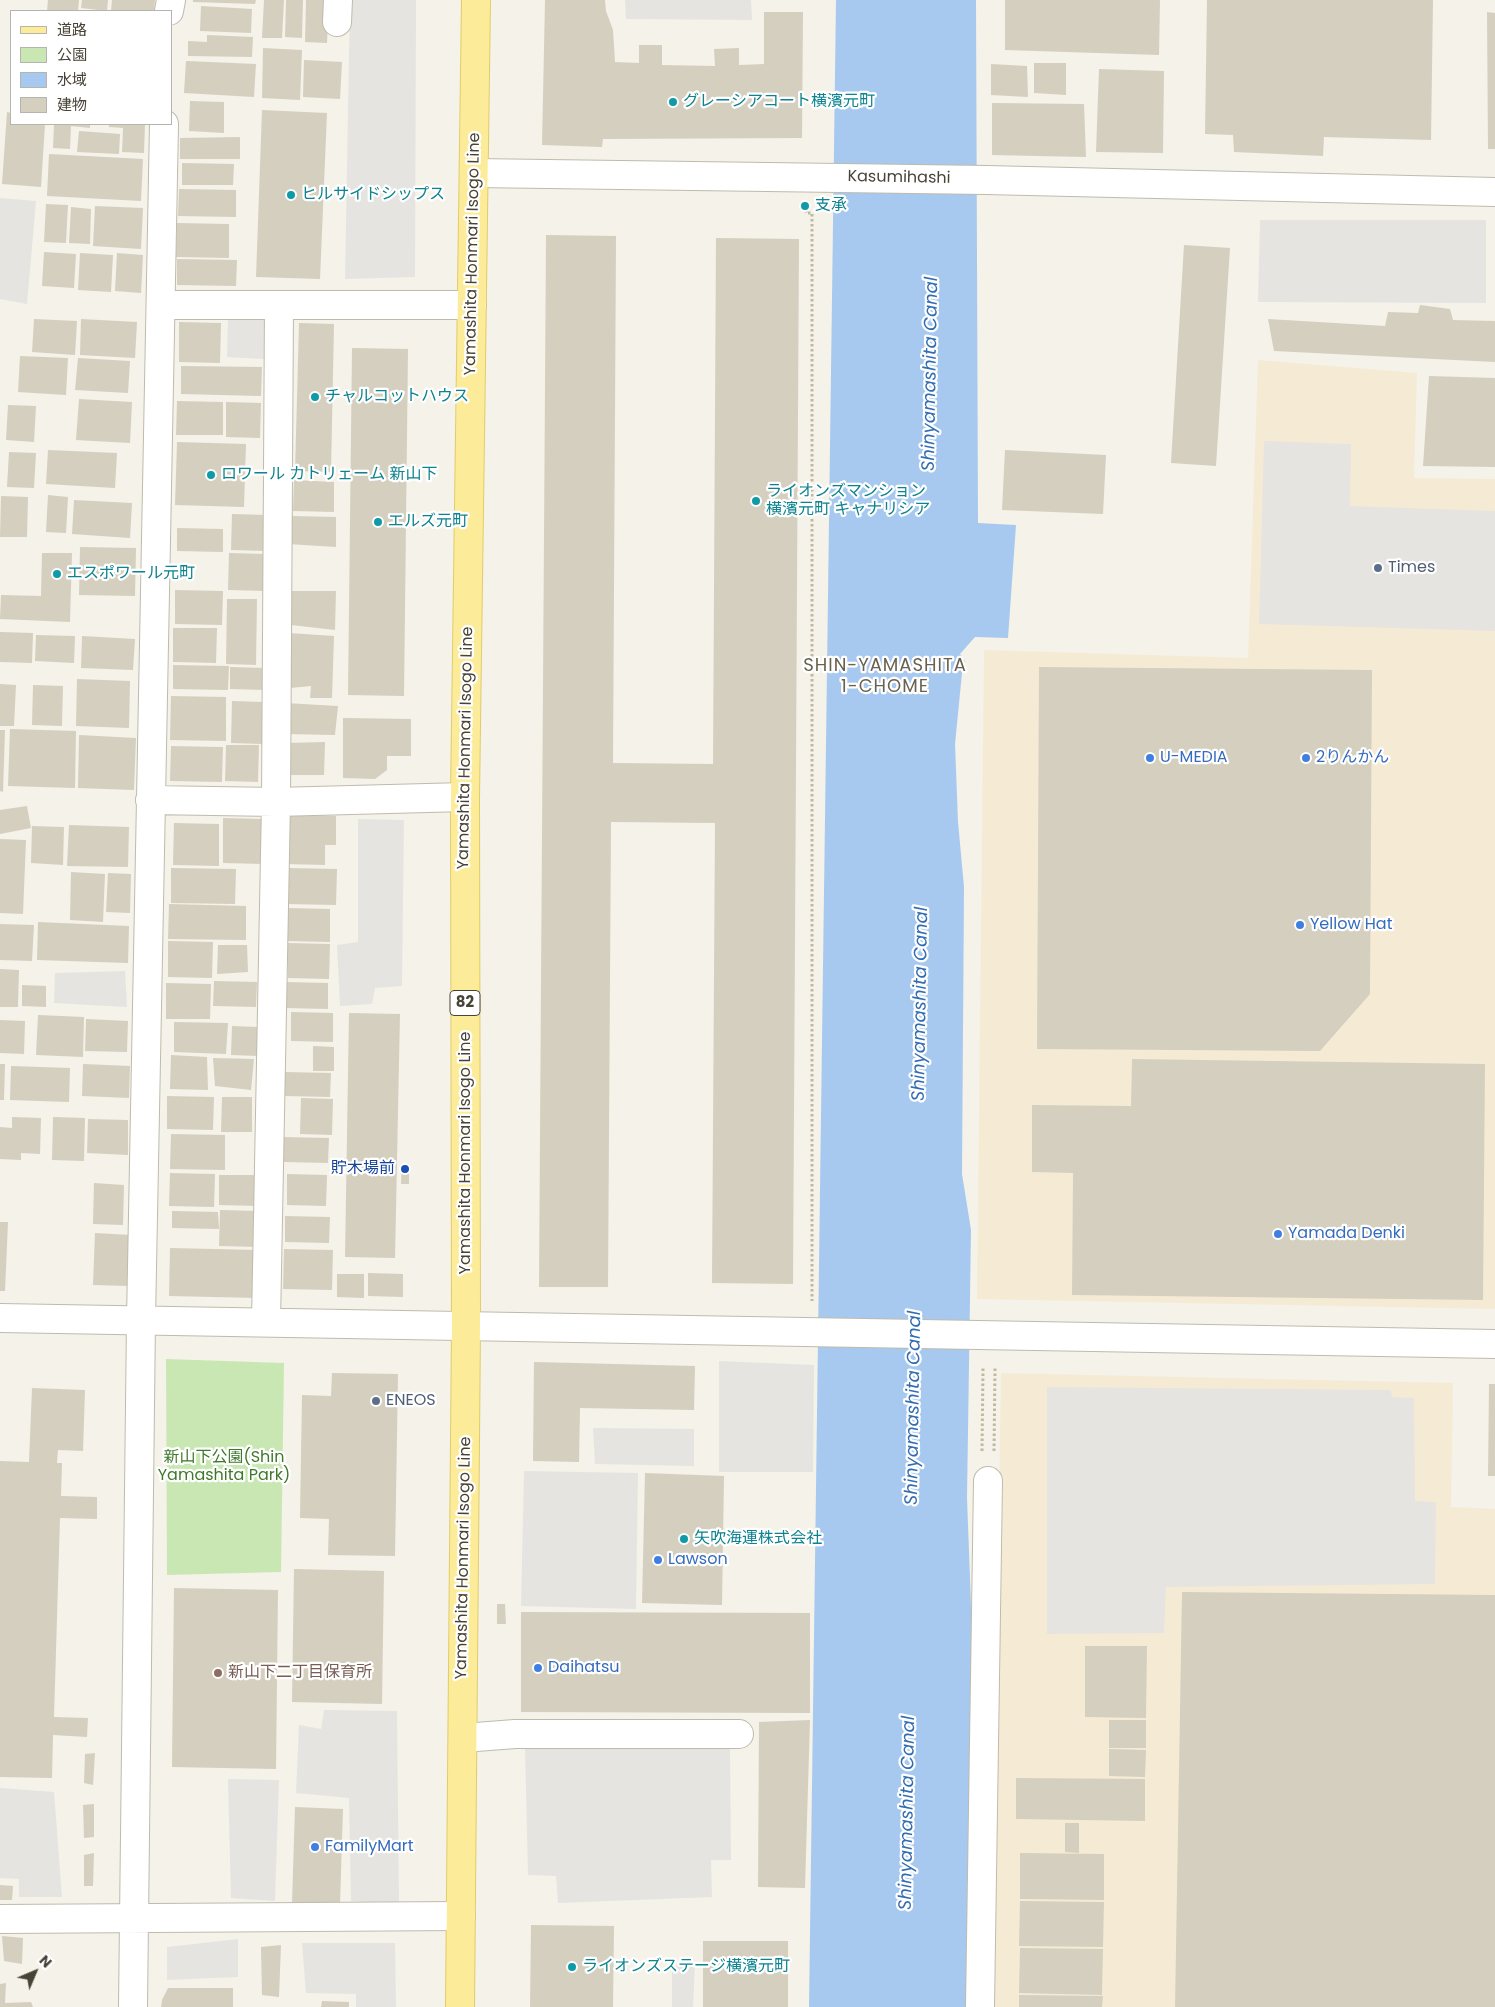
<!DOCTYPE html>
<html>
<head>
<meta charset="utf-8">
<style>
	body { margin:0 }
	#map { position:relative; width:1495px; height:2007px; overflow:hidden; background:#f4f2e9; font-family:Poppins,"Noto Sans JP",sans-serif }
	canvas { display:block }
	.legend { position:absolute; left:10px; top:10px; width:162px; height:115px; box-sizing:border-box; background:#fff; border:1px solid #b6b4af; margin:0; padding:6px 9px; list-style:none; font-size:15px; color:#484337 }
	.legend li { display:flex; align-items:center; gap:10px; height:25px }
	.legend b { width:25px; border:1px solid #b6b4af }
	.north { position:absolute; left:10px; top:1947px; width:50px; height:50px; -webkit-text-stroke:4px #fff; paint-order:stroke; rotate:45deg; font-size:14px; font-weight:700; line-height:20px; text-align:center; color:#484337 }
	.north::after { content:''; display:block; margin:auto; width:18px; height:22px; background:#484337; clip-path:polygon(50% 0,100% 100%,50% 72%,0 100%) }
</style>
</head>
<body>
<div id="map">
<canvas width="1495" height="2007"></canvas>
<ul class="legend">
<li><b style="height:6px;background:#fcec9a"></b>道路</li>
<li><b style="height:14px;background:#c9e7b3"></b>公園</li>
<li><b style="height:14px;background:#a7c9ef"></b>水域</li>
<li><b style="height:14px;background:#d5cfbf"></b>建物</li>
</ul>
<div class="north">N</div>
</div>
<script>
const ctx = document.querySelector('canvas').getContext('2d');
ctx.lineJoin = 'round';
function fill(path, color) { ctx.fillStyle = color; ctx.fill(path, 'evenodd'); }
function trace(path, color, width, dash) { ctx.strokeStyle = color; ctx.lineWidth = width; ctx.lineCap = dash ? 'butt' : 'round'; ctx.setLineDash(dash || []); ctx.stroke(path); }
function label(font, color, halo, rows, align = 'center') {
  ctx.font = font + ' Poppins,"Noto Sans JP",sans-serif'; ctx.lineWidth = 4.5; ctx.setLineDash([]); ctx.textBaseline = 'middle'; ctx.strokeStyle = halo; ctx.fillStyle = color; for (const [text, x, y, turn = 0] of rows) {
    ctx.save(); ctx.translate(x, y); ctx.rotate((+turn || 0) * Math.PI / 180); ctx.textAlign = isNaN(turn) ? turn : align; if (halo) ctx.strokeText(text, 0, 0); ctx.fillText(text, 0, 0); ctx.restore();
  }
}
fill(new Path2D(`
	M1258 360 1417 373 1414 478 1495 479V1309L977 1299 984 650 1248 658Z
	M1001 1373 1453 1383 1451 1507 1495 1509V2007H991Z`), '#f5ebd5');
fill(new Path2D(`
	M166 1359 284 1363 281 1572 167 1575Z`), '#c9e7b3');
fill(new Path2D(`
	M350 0H416L415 277 345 279Z
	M625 0H751L752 20 626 19Z
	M0 198 36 201 27 304 0 299Z
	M1260 220H1486V303L1258 302Z
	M228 317 265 319 264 359 227 357Z
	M1264 441 1351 444 1350 506 1495 511V631L1259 624Z
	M358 819 404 820 402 986 375 988 372 1004 340 1006 337 945 358 942Z
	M125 971 127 1007 54 1003 55 973Z
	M719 1361 814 1365 813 1472H719Z
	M1047 1387 1391 1390 1392 1397 1414 1398 1415 1501 1436 1502 1435 1584 1166 1587 1164 1633 1047 1634Z
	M593 1428 694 1429V1466L595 1464Z
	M524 1471 638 1473 636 1609 521 1606Z
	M324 1710 397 1711 399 1904 351 1901 349 1798 296 1793 299 1725 321 1729Z
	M525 1749H730L731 1860H711L712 1897 558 1903 556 1876 528 1875Z
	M228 1779 279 1780 275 1901 231 1898Z
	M0 1788 54 1792 62 1897H19V1879L0 1878Z
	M238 1939V1977L167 1980V1947Z
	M302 1943H395L396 2007H356V1994L306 1993Z
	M695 1963 693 2007H672V1966Z`), '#e6e4e0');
fill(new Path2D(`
	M836 0H976L978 523 1016 525 1008 638 975 637 960 654 965 661 962 673 955 744 958 822 964 887 962 1174 971 1230 967 1498 972 1632 967 2007H809Z`), '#a7c9ef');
fill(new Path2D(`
	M48 0H79L78 11H47Z
	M82 0H108L107 11 81 8Z
	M112 0H155L154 11H111Z
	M193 0H256L255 4 193 2Z
	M264 0H284L282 38H262Z
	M286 0H303L302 38 285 37Z
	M306 0H329L327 43 305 42Z
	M545 0H605L606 11 613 30 615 62 639 63V45H662V65L715 66 714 49 739 48V65L764 64V12H803L802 138 603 139 602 147 542 145Z
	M1005 0H1160L1159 55 1005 50Z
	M1207 0H1433L1431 140 1324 137 1323 156 1234 152 1233 135 1205 134Z
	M201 6 252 9 251 33 200 31Z
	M1487 12 1495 13V149H1488Z
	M207 35 253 37 252 57 188 56V41L207 42Z
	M263 48 302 50 300 100 262 98Z
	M304 60 342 62 340 99 303 97Z
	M186 61 256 64 254 97 184 93Z
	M1034 63H1066V95L1034 93Z
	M991 64 1027 66 1028 97 991 95Z
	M1099 69 1164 71 1163 153 1096 152Z
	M190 101 224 102V133L189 131Z
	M992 103 1084 104 1086 157 992 155Z
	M262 110 327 113 320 279 256 277Z
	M7 112 11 113V124H45L41 187 2 184Z
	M54 124H90V128L71 126 70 149 53 148Z
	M109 124H145L144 153 122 152 123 128 109 127Z
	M79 131 120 134 119 154 77 152Z
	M240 137V159H180V138Z
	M49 154 143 159 141 201 47 196Z
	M182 163 234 164 233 185H182Z
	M179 189 236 190V217L178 216Z
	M46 204 68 205 66 243 44 242Z
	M95 206 143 208 141 249 93 246Z
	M71 207 91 209 90 244 69 243Z
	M177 223 229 224V258L176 257Z
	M546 235 616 236 613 763 713 764 716 238 799 239 793 1284 712 1283 715 823 611 822 608 1287H539Z
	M1184 245 1230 248 1216 466 1171 463Z
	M44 252 76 254 74 288 42 286Z
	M80 253 113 255 111 292 78 290Z
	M117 253 143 255 141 293 115 291Z
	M177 259 237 260 236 286 177 285Z
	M1420 305 1450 309 1453 320 1495 321V362L1274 351 1268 319 1385 326 1388 312 1418 313Z
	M34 319 77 321 75 355 32 352Z
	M81 319 137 322 135 358 80 355Z
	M179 322 221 323 220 363 179 362Z
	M299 323 334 324 331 472 295 471Z
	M352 348 408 349 404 696 348 695Z
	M20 356 68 358 66 395 18 392Z
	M78 358 130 361 128 393 75 390Z
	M181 366 262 367 261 396 181 394Z
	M1429 376 1495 378V467L1423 466Z
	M79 399 132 402 130 443 76 440Z
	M177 401 223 402V435H176Z
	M226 402 261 403 260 438 226 437Z
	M8 405 36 406 34 442 6 440Z
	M177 442 246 444 244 507 175 505Z
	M48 450 117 453 115 488 46 484Z
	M1005 450 1106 455 1103 514 1002 510Z
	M9 452 36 453 34 488 7 487Z
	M294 480 334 482V512L293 511Z
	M48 495 68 497 66 533 46 532Z
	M1 496 28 497 27 537H0Z
	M74 500 132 503 130 538 72 534Z
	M232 514 266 515V551L231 550Z
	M290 516 336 517V547L288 544Z
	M177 528 223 529V552L177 551Z
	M80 547 136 548 135 596 79 595Z
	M42 553H72L70 622 0 619 1 595 41 596Z
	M229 553 265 554V591L228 590Z
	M175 590 223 591 222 625 175 624Z
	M289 591H336L335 630 291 625Z
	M227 599H257L256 665 226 664Z
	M173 628H217L216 663 173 662Z
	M0 632 33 633 32 663 0 662Z
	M289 633 334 636 332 698H310L311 686 290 688Z
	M36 635 75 636 74 663 35 661Z
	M82 636 135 639 133 670 81 668Z
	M173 665 229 666 228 690 173 689Z
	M230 667 266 668 265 690 230 689Z
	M1039 667 1372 670 1370 994 1320 1051 1037 1049Z
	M77 679 130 681 129 728 76 726Z
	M0 684 16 685 14 726H0Z
	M33 685 63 686 62 726 32 725Z
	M171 696 226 697V741L170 740Z
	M232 701 263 702 262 744 231 743Z
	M285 703 338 706 335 735 286 734Z
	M343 718 411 719V756H387V770L375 779 343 778Z
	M10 729 76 731 75 788 8 786Z
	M0 730H5L3 792 0 791Z
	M79 735 136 738 134 790 78 788Z
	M325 742 324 775H287L285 743Z
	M226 745H259L258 782 225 781Z
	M171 746 223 747 222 782 170 781Z
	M27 806 31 828 0 834V810Z
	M289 815 336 816V845H325V865L284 864Z
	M223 818 264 819 263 864 223 863Z
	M174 823 219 824V866L173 865Z
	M69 825 129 827 128 867 67 866Z
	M32 826 64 827 63 865 31 863Z
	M0 839 26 840 23 914 0 913Z
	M171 868 236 869 235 904 171 903Z
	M287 868 337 869 336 905 286 904Z
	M71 872 105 874 103 922 70 920Z
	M108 873 131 874 130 913 106 912Z
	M169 904 246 906V940L168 939Z
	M287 908 330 909V942L286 941Z
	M38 922 129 926 128 963 37 960Z
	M0 924 34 925 32 961 0 960Z
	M168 941 213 942 212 978 168 977Z
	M288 943 330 944 329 979 288 978Z
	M218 945H247L248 972 217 974Z
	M0 969 19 970 18 1007H0Z
	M214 981 257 982 256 1007 213 1006Z
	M286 982 328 983V1009L286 1008Z
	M166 983 211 984 210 1019H166Z
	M22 985 46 986V1007L22 1006Z
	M291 1012 333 1013V1042L291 1041Z
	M349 1013 400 1014 395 1258 345 1257Z
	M38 1015 84 1017 83 1057 36 1055Z
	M86 1019 128 1021 127 1052 85 1051Z
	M0 1020 25 1021 24 1054 0 1053Z
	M174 1022 228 1023 226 1054 174 1052Z
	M232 1026 258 1027V1056L231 1055Z
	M313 1046 334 1047V1071H313Z
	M171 1055 207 1057 208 1090 170 1089Z
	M213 1058 254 1059 251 1090 215 1086Z
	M1132 1059 1485 1064 1483 1300 1072 1295 1073 1173 1032 1172V1105L1131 1106Z
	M0 1064H5L4 1100H0Z
	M83 1064 130 1066 129 1098 82 1096Z
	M11 1066 70 1068 69 1102 10 1100Z
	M285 1072 331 1073 330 1097 285 1096Z
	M167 1096 214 1097 213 1130 167 1129Z
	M222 1097H252V1132H221Z
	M301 1098 333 1099 332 1135 300 1134Z
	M12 1117 41 1118 40 1154 21 1153V1160L0 1159V1127L12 1128Z
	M53 1117 85 1118 84 1161 52 1160Z
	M88 1119 128 1120V1155L87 1153Z
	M171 1134 225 1135V1170L170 1169Z
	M284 1137 329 1138 328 1163 284 1162Z
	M402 1164H409V1184H401Z
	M170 1173 215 1174 214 1207 169 1206Z
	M287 1174 327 1175 326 1206 287 1205Z
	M219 1175H259V1206L219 1205Z
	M94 1183 124 1185 123 1225 93 1224Z
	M220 1210 259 1211V1247L219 1246Z
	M172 1211 218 1212 219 1229 172 1228Z
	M285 1216 330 1217 329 1243 285 1242Z
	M0 1222H8L5 1291H0Z
	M95 1233 131 1235 129 1286 93 1285Z
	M170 1248 258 1250V1298L169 1296Z
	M284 1249 333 1250 332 1290 283 1289Z
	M368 1273 403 1274V1297L368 1296Z
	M337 1274H364V1298L337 1297Z
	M534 1362 695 1366 694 1410 580 1408 579 1462 533 1461Z
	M332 1373 398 1374 395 1556 328 1555 329 1519 300 1518 302 1395 331 1396Z
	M1489 1384H1495V1476H1488Z
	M32 1388 85 1390 83 1451 58 1450 57 1463H62L61 1496 97 1497V1519L60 1518 54 1717 88 1718 87 1737 53 1735 52 1778 0 1777V1461L29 1462Z
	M645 1473 724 1476 722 1605 642 1603Z
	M294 1569 384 1571 382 1704 292 1702Z
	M174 1588 278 1590 276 1769 172 1767Z
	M1182 1592 1495 1595V2007H1175Z
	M497 1604H505L506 1624H497Z
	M521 1612 810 1613V1713L521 1712Z
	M1085 1646H1147L1146 1718 1085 1717Z
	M810 1720 805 1888 758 1887 759 1722Z
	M1109 1720H1146V1748H1109Z
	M1109 1749 1146 1750 1145 1777 1109 1776Z
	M95 1753 93 1785 84 1783 85 1754Z
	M1016 1778 1145 1779V1821L1016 1819Z
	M94 1804V1837L84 1838 83 1805Z
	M295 1807 343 1809 340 1904 292 1903Z
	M1065 1823H1079V1853L1065 1852Z
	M94 1853 93 1886H84V1855Z
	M1020 1853 1104 1854V1900L1020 1899Z
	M0 1885 13 1886 12 1900H0Z
	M1020 1901 1104 1902 1103 1947 1019 1946Z
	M531 1925 614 1926 613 2007H530Z
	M2 1936 23 1938 22 1964 4 1961Z
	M703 1941H788V2007H703Z
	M281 1945 279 1997 262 1995 261 1947Z
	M1020 1948 1103 1949 1102 1995 1019 1993Z
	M6 1983 5 2003 31 2002 33 2007H0V1984Z
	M168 1988H233V2007H161L162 2000Z
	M1019 1995 1103 1996 1102 2007H1019Z
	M322 2001 349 2002V2007H321Z`), '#d5cfbf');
const minor = new Path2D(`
	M169 11 171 0
	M337 22 338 0
	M474 173 986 180 1495 192
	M162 305H472
	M150 800 276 802 465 797
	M0 1318 1495 1344
	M266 1322 276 802 279 305
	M463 1738 515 1734H739
	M0 1919 461 1916
	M133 2007 141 1319 164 124
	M980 2007 988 1481`);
const major = new Path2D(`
	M460 2007 466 1327 465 797 476 0`);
trace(minor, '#bfbbac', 30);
trace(major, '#e1cc6a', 30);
trace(new Path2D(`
	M806 210V213H812V1301
	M982 1451 983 1367
	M994 1451 995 1368`), '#c1b99d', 3, [2.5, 2.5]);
trace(minor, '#fff', 28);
trace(major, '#fcec9a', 28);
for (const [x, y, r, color] of [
	[673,102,5,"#0f9aa8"],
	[291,195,5,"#0f9aa8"],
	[805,206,5,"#0f9aa8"],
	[315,397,5,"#0f9aa8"],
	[211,475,5,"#0f9aa8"],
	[756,501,5,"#0f9aa8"],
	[378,522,5,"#0f9aa8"],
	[1378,568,5,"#5c6f8a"],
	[57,574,5,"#0f9aa8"],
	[1150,758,5,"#3f7fe0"],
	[1306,758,5,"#3f7fe0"],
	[1300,925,5,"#3f7fe0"],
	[405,1169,5,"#1a4fb4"],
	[1278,1234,5,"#3f7fe0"],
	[376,1401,5,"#5c6f8a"],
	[684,1539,5,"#0f9aa8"],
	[658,1560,5,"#3f7fe0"],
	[538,1668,5,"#3f7fe0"],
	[218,1673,5,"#8d6e63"],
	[315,1847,5,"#3f7fe0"],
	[572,1967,5,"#0f9aa8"]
]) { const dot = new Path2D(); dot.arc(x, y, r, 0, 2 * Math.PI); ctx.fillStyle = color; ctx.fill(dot); trace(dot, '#fff', 2); }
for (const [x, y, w] of [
	[465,1003,30]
]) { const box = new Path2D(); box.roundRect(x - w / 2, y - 12.5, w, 25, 4); ctx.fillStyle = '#fff'; ctx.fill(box); trace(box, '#484337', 1); }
label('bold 15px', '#484337', null, [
	["82",465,1003]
]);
label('16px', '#0d838f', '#fff', [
	["グレーシアコート横濱元町",683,102],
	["ヒルサイドシップス",301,195],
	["支承",815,206],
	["チャルコットハウス",325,397],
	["ロワール カトリェーム 新山下",221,475],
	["ライオンズマンション",766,492],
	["横濱元町 キャナリシア",766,510],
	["エルズ元町",388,522],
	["エスポワール元町",67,574],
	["矢吹海運株式会社",694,1539],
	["ライオンズステージ横濱元町",582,1967]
], 'left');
label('16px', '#484337', '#fff', [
	["Kasumihashi",899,178,1],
	["Yamashita Honmari Isogo Line",473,254,-89],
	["Yamashita Honmari Isogo Line",466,748,-89],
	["Yamashita Honmari Isogo Line",466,1153,-90],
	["Yamashita Honmari Isogo Line",464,1558,-89]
]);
label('16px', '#4e5e75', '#fff', [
	["Times",1388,568],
	["ENEOS",386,1401]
], 'left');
label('16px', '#366cbe', '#fff', [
	["U-MEDIA",1160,758],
	["2りんかん",1316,758],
	["Yellow Hat",1310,925],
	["Yamada Denki",1288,1234],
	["Lawson",668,1560],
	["Daihatsu",548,1668],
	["FamilyMart",325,1847]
], 'left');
label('16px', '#164399', '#fff', [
	["貯木場前",395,1169]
], 'right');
label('16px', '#3f782c', '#fff', [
	["新山下公園(Shin",224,1458],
	["Yamashita Park)",224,1476]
]);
label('16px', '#785e54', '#fff', [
	["新山下二丁目保育所",228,1673]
], 'left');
label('italic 18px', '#336db1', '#fff', [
	["Shinyamashita Canal",931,374,-89],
	["Shinyamashita Canal",921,1004,-89],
	["Shinyamashita Canal",914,1408,-89],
	["Shinyamashita Canal",908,1813,-89]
]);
ctx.letterSpacing = '1px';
label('18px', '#6a624f', '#fff', [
	["SHIN-YAMASHITA",885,666],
	["1-CHOME",885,687]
]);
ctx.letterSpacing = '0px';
</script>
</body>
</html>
